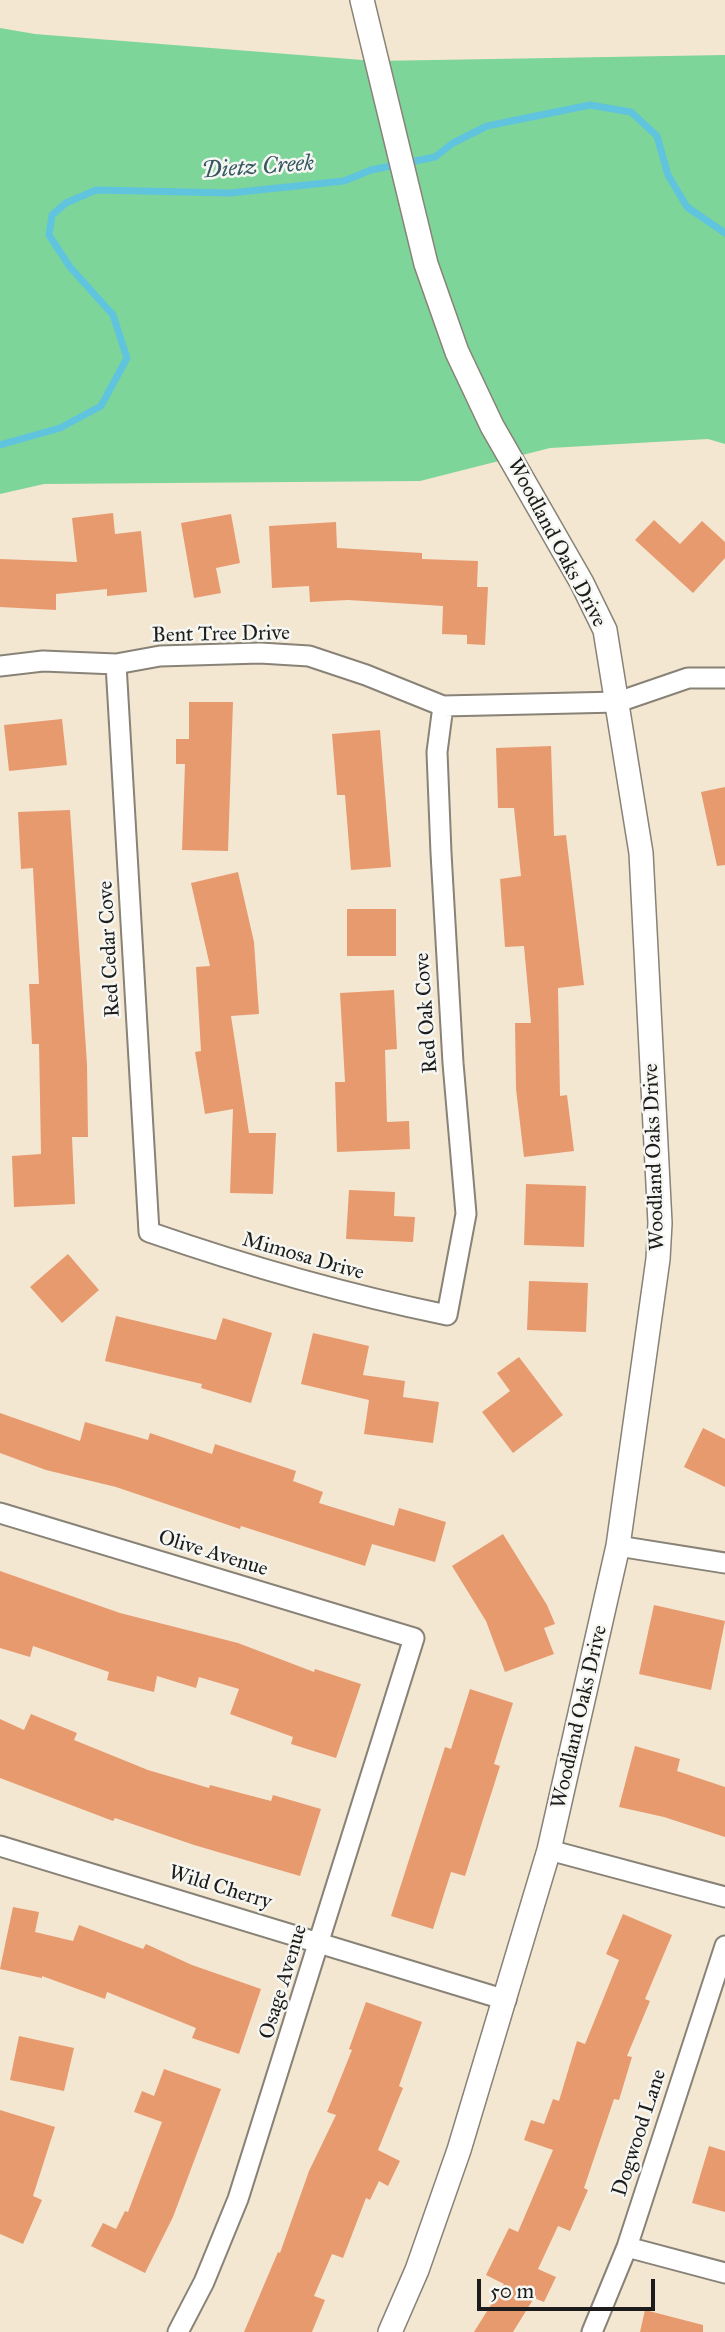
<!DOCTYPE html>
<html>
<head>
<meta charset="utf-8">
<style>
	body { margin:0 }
	#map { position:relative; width:725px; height:2332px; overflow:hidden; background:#f3e7d2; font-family:"IM FELL Great Primer",serif }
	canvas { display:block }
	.scale { position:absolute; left:477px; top:2279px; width:178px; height:32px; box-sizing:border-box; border:4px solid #1c1c1c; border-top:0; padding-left:9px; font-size:21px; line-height:24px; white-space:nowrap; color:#1c1c1c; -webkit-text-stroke:5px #f6f6f2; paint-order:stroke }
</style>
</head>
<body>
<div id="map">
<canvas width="725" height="2332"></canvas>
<div class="scale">50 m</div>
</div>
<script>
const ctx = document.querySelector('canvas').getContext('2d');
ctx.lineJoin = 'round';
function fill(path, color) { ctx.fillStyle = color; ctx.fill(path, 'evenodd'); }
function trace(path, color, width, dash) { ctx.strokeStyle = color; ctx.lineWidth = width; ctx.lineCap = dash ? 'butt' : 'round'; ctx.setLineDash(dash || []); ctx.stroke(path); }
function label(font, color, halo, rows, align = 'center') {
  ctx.font = font + ' "IM FELL Great Primer",serif'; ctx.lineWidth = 5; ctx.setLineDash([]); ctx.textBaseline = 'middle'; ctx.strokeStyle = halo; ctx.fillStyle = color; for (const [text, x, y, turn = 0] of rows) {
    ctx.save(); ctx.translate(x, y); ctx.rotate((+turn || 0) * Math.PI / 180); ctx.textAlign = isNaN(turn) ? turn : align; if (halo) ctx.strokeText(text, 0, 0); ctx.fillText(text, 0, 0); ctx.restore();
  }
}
fill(new Path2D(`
	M0 28 35 34 375 61 725 55V444L708 439 550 448 420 481 44 484 0 494Z`), '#7dd59a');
trace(new Path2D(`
	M0 445 60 428 101 406 127 358 113 315 70 267 49 235 52 215 66 203 96 190 230 193 344 181 371 170 435 157 453 143 487 126 590 105 631 112 657 136 668 175 687 207 725 233`), '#60c4de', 7);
fill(new Path2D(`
	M113 513 115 534 141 531 147 592 107 596V589L56 594V610L0 607V559L77 562 72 518Z
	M231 514 240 563 216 568 221 593 194 598 181 523Z
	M654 520 680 544 702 521 725 542V558L693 593 635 540Z
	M336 522 337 548 422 553V559L478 561 477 587H488L485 645 467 644V635L442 634 443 606 348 600 310 602 309 586 272 588 269 526Z
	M189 702H233L228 851 182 850 185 764H176V739H189Z
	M62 719 67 765 9 771 4 725Z
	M380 730 391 867 351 870 345 795H337L332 734Z
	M551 746 554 836 566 835 584 985 558 988 560 1096 567 1095 574 1151 524 1157 516 1089 515 1023H531L524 946 505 947 500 879 521 876 514 808H498L496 748Z
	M725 787V865L717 866 701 792Z
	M70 810 87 1064 88 1137H72L75 1204 14 1207 12 1156 41 1154 39 1044H32L29 984H39L33 868 21 869 18 812Z
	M238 872 254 942 259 1014 231 1016 249 1133H276L273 1194 230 1193 233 1109 205 1114 195 1052 201 1051 196 967 210 966 191 883Z
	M347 909H396V956H347Z
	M394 990 397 1049 385 1050 387 1122 409 1121 410 1149 337 1152 335 1082H345L340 993Z
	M526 1184 586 1186 584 1247 524 1245Z
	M349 1190 395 1192 394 1216 415 1217 413 1242 346 1239Z
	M68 1254 99 1290 62 1323 30 1287Z
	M529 1281 588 1283 586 1332 527 1330Z
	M116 1316 216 1340 223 1318 272 1333 251 1403 201 1388 202 1384 105 1361Z
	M313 1333 369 1346 363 1375 405 1381 403 1397 439 1402 433 1443 364 1434 369 1400 301 1384Z
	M519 1357 563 1415 513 1453 482 1412 510 1391 497 1373Z
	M0 1413 80 1441 85 1422 148 1440 150 1433 212 1454 215 1444 296 1471 293 1481 323 1492 319 1503 394 1526 399 1508 446 1522 435 1562 372 1544 365 1566 241 1526 240 1529 116 1487 46 1470 0 1453Z
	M703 1428 725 1439V1487L684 1467Z
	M503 1534 547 1605 555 1624 544 1628 554 1654 505 1672 486 1621 452 1566Z
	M0 1571 120 1613 238 1643 314 1672 315 1669 361 1684 336 1758 291 1744 293 1737 230 1714 239 1689 199 1677 196 1688 157 1676 154 1692 107 1680 109 1672 33 1646 30 1657 0 1648Z
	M654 1605 725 1621 711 1690 639 1674Z
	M470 1689 513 1703 494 1764 500 1766 465 1876 451 1872 433 1929 391 1916 445 1747 451 1749Z
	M31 1714 77 1733 74 1740 148 1770 209 1788 210 1785 271 1801 273 1795 321 1809 300 1876 194 1845 115 1818 113 1821 0 1778V1719L24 1730Z
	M635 1746 680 1759 677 1771 725 1787V1837L664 1817 619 1807Z
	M13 1907 39 1912 35 1932 73 1941 79 1925 143 1949 146 1944 192 1965 261 1989 239 2054 192 2038 196 2028 107 1992 105 1999 42 1976V1978L0 1969Z
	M623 1914 672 1935 645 1999 650 2001 627 2056 632 2057 619 2100 614 2099 584 2188 588 2190 570 2231 558 2226 538 2269 556 2277 544 2302 534 2298 513 2332H474L504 2284 486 2275 509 2228 518 2232 553 2150 524 2140 531 2120 544 2124 553 2099 559 2101 577 2041 585 2044 619 1960 606 1954Z
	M366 2002 422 2022 399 2086 403 2088 378 2150 400 2161 388 2186 379 2181 370 2200 366 2198 343 2258 332 2254 314 2296 325 2300 312 2332H244L278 2252 280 2253 309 2171 336 2115 327 2112 352 2050 349 2049Z
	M19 2036 74 2048 64 2091 10 2080Z
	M164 2069 221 2089 173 2217 145 2273 91 2246 103 2223 116 2229 125 2211 128 2212 162 2122 134 2112 142 2091 154 2096Z
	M0 2110 55 2127 33 2196 42 2200 23 2244 0 2234Z
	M709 2146 725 2151V2212L692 2203Z
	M645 2310 703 2325V2332H640Z`), '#e89a6f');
const minor = new Path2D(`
	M116 664 149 1232C247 1266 345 1294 447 1315L466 1214 453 1063 441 853 437 752 443 706
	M0 666 43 661 116 664 160 656 260 653 309 656 366 675 443 706 618 702 688 678H725
	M0 1513 414 1638 238 2199 204 2282 178 2332
	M618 1546 725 1563
	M0 1846 506 2000
	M549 1850 725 1897
	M627 2247 725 2273
	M592 2332 627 2247 725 1946`);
const tertiary = new Path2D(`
	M362 0 426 264 457 352 492 426 582 583 605 630 641 853 660 1223 658 1259 618 1546 549 1850 459 2150 417 2270 390 2332`);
trace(minor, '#888277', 23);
trace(tertiary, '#888277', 26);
trace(minor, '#fff', 19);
trace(tertiary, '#fff', 23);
label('21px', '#1c1c1c', '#f6f6f2', [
	["Woodland Oaks Drive",556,543,62],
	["Bent Tree Drive",221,635,-1],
	["Red Cedar Cove",110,949,-93],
	["Red Oak Cove",427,1013,-94],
	["Woodland Oaks Drive",655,1157,-92],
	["Mimosa Drive",303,1257,16],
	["Olive Avenue",213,1554,17],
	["Woodland Oaks Drive",580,1717,-77],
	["Wild Cherry",220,1888,17],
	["Osage Avenue",284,1982,-73],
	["Dogwood Lane",640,2133,-72]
]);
label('italic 23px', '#345760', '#f6f6f2', [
	["Dietz Creek",258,168,-4]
]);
</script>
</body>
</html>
